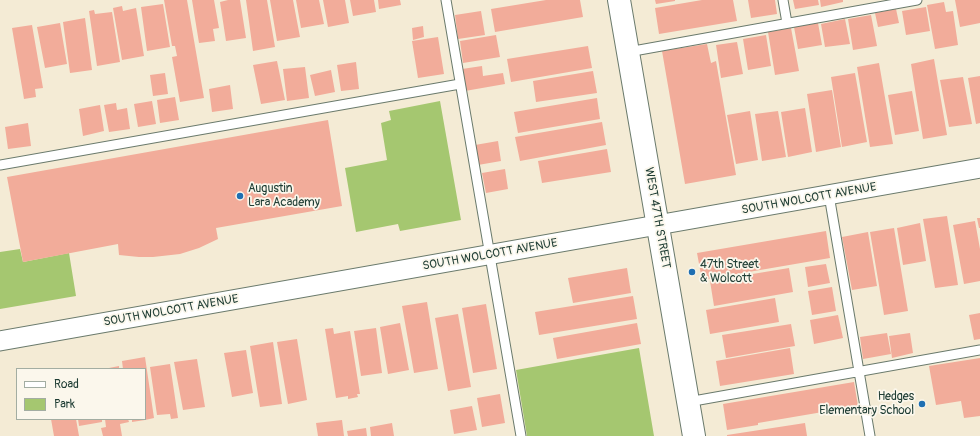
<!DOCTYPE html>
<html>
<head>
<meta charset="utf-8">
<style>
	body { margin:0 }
	#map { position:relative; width:980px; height:436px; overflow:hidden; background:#f4ebd5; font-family:Pangolin,sans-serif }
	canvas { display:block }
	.legend { position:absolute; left:16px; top:368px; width:130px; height:52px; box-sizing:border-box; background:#fbf7ec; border:1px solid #a3ada2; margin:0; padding:5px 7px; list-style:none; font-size:12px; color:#1f3d34 }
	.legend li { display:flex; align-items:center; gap:8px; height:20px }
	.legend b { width:20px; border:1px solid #a3ada2 }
</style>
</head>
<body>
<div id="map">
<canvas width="980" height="436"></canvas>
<ul class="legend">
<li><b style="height:5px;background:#fff"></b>Road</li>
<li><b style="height:11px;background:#a5c770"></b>Park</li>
</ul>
</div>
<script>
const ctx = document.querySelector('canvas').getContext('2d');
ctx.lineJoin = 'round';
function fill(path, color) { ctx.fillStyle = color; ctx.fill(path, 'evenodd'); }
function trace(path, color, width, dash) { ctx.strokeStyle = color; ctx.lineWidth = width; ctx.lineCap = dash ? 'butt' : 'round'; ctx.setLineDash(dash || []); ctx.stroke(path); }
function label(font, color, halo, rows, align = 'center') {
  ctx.font = font + ' Pangolin,sans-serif'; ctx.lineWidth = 3.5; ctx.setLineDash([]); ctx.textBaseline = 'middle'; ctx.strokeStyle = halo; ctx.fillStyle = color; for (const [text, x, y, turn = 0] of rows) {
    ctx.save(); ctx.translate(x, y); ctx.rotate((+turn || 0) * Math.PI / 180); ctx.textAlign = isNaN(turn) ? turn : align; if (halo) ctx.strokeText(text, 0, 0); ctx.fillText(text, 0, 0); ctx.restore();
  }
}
fill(new Path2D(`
	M440 101 461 220 400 231 398 224 356 232 345 168 387 160 381 123 391 120 389 111Z
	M20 249 23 262 69 253 76 296 0 309V252Z
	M639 348 654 436H527L516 370Z`), '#a5c770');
fill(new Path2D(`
	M164 0H187L204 98 180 102 172 57 177 56 175 46H172Z
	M192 0H214L219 28 213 29 215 41 199 43Z
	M228 0H240L246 38 226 41 220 2Z
	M246 0H267L275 47 253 51Z
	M270 0H293L300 37 277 41Z
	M296 0H319L324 24 301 28Z
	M323 0H345L349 23 328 27Z
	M350 0H374L376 12 353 16Z
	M378 0H400L401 5 379 9Z
	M546 0H580L583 17 495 32 491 9Z
	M655 0H675V1L656 4Z
	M702 0H733L737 21 659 34 655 8Z
	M748 0H775L777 14 751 18Z
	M793 0H818L819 5 795 9Z
	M820 0H843V2L821 7Z
	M955 0H980V23L960 27Z
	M944 2 946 12 953 11 958 45 935 49 927 5Z
	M163 4 170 47 147 51 141 7Z
	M122 6 123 11 136 8 144 56 122 60 113 8Z
	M926 7 930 31 906 35 902 11Z
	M896 9 899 23 878 27 875 13Z
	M94 10 95 14 112 12 120 62 97 66 89 11Z
	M481 11 485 35 458 39 455 15Z
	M871 15 877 46 853 50 848 19Z
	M85 18 92 70 70 73 63 22Z
	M845 19 850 44 825 47 821 24Z
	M60 23 67 64 45 68 37 27Z
	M818 23 822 45 798 49 794 27Z
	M32 25 43 88 35 89 36 97 24 99 12 28Z
	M423 26 424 37 413 40 412 28Z
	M791 28 799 71 775 75 768 32Z
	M496 35 500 57 463 63 460 41Z
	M766 35 771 66 748 70 743 39Z
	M438 37 444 74 418 78 412 41Z
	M737 42 743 74 721 78 716 45Z
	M707 44 711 63 716 61 736 175 685 184 662 51Z
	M588 46 592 68 511 82 507 59Z
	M934 59 947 135 923 139 911 64Z
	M277 61 285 100 261 104 253 65Z
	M356 62 359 89 341 91 337 65Z
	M879 63 893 144 870 147 857 67Z
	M482 66 483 76 503 73 505 84 465 91 462 69Z
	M305 67 309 98 287 101 283 69Z
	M331 70 335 92 315 96 310 75Z
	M593 71 597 93 536 102 533 81Z
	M165 73 168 94 153 96 150 75Z
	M855 73 867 142 842 147 831 77Z
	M980 76V123L976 124 968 78Z
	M963 77 972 124 949 127 940 80Z
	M230 85 233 109 212 112 209 89Z
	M832 90 841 147 816 152 807 94Z
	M912 91 919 131 895 135 888 95Z
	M175 97 179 120 160 123 157 100Z
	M597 98 600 119 518 133 514 112Z
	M152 101 156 124 138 127 134 104Z
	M116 103 117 110 127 108 130 129 109 132 104 105Z
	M100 105 104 131 83 136 79 109Z
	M805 108 812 152 788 157 781 112Z
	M750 111 758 160 736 164 727 115Z
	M778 111 786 157 762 161 755 114Z
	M328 120 342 206 216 228 218 239 199 248 180 254 153 257H139L119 255 118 244 23 262 7 177Z
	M602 122 606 145 520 161 515 137Z
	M28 123 31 146 8 149 5 127Z
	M498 141 501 161 478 165 475 145Z
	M607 149 611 172 542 183 538 161Z
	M505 169 508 189 486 193 482 173Z
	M947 216 958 285 935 288 923 219Z
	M977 218H980V228H979Z
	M975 221 980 249V281L964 284 953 225Z
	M920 223 926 261 903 265 897 228Z
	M894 228 908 311 884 315 870 232Z
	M826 231 830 258 702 280 697 253Z
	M868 232 877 286 852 290 842 237Z
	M826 264 830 283 808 287 805 267Z
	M627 268 631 293 573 303 568 278Z
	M789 268 793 292 714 306 710 281Z
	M832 287 836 311 812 315 808 291Z
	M633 296 637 319 539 335 535 312Z
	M775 298 779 322 710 334 706 310Z
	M427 302 438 369 414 373 402 306Z
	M486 304 497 369 473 373 462 308Z
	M980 313V339L974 340 969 315Z
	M458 314 471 387 448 391 435 318Z
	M838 315 843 338 814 344 810 320Z
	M400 323 409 370 388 374 380 327Z
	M637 323 641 344 557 359 553 338Z
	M791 324 795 346 726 358 722 335Z
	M333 328 334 334 350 331 360 394H357L358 397 348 399V396L336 398 325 329Z
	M376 328 382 373 361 376 354 331Z
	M887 333 891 354 863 359 860 337Z
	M910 333 913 353 892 358 889 336Z
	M297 339 307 400 288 404 277 342Z
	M273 342 282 404 260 407 250 346Z
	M790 348 794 374 720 386 716 361Z
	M246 350 253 393 232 397 224 353Z
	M145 357 154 418 145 420V369H123L122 361Z
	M980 358V416L964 418 961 401 936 405 929 366Z
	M197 359 205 407 183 410 174 362Z
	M170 364 178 418 171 419 170 414 157 415 150 367Z
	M119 366V369H109V368Z
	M854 382 858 406 758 423V425L727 430 723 404Z
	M500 394 505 423 482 427 477 398Z
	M472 406 477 430 454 434 450 410Z
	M51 419H76L79 436H54Z
	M78 419H102V422L79 426Z
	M105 419H128L129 422 120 424 122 436H103L101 428 106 427Z
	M132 419H144L145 420 132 422Z
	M342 420 344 436H318L316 423Z
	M392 423 394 436H371L370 427Z
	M805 423 807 436H727V435Z
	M366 428 367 436H348L347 431Z`), '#f2ac9a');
const lane = new Path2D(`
	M446 0 521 436
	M783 0 787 23
	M628 52 917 0
	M0 165 460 84
	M829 195 870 436
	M688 402 980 350`);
const street = new Path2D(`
	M0 341 980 168`);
const secondary = new Path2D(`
	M619 0 694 436`);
trace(lane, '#6a7a6c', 11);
trace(street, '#6a7a6c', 21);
trace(secondary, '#6a7a6c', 24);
trace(lane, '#fff', 9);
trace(street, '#fff', 19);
trace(secondary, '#fff', 22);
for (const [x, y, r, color] of [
	[240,196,4,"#1f6fb2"],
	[692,272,4,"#1f6fb2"],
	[922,404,4,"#1f6fb2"]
]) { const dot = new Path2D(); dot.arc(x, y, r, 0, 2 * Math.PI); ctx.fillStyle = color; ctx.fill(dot); trace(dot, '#fbf7ec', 1.5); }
label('12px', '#1f3d34', '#fbf7ec', [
	["Augustin",248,189],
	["Lara Academy",248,203],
	["47th Street",700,265],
	["& Wolcott",700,279],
	["Hedges",914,397,"right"],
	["Elementary School",914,411,"right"]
], 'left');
label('12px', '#1f3d34', '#fbf7ec', [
	["SOUTH WOLCOTT AVENUE",809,199,-10],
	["WEST 47TH STREET",657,218,80],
	["SOUTH WOLCOTT AVENUE",490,255,-10],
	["SOUTH WOLCOTT AVENUE",171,311,-10]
]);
</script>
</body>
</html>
